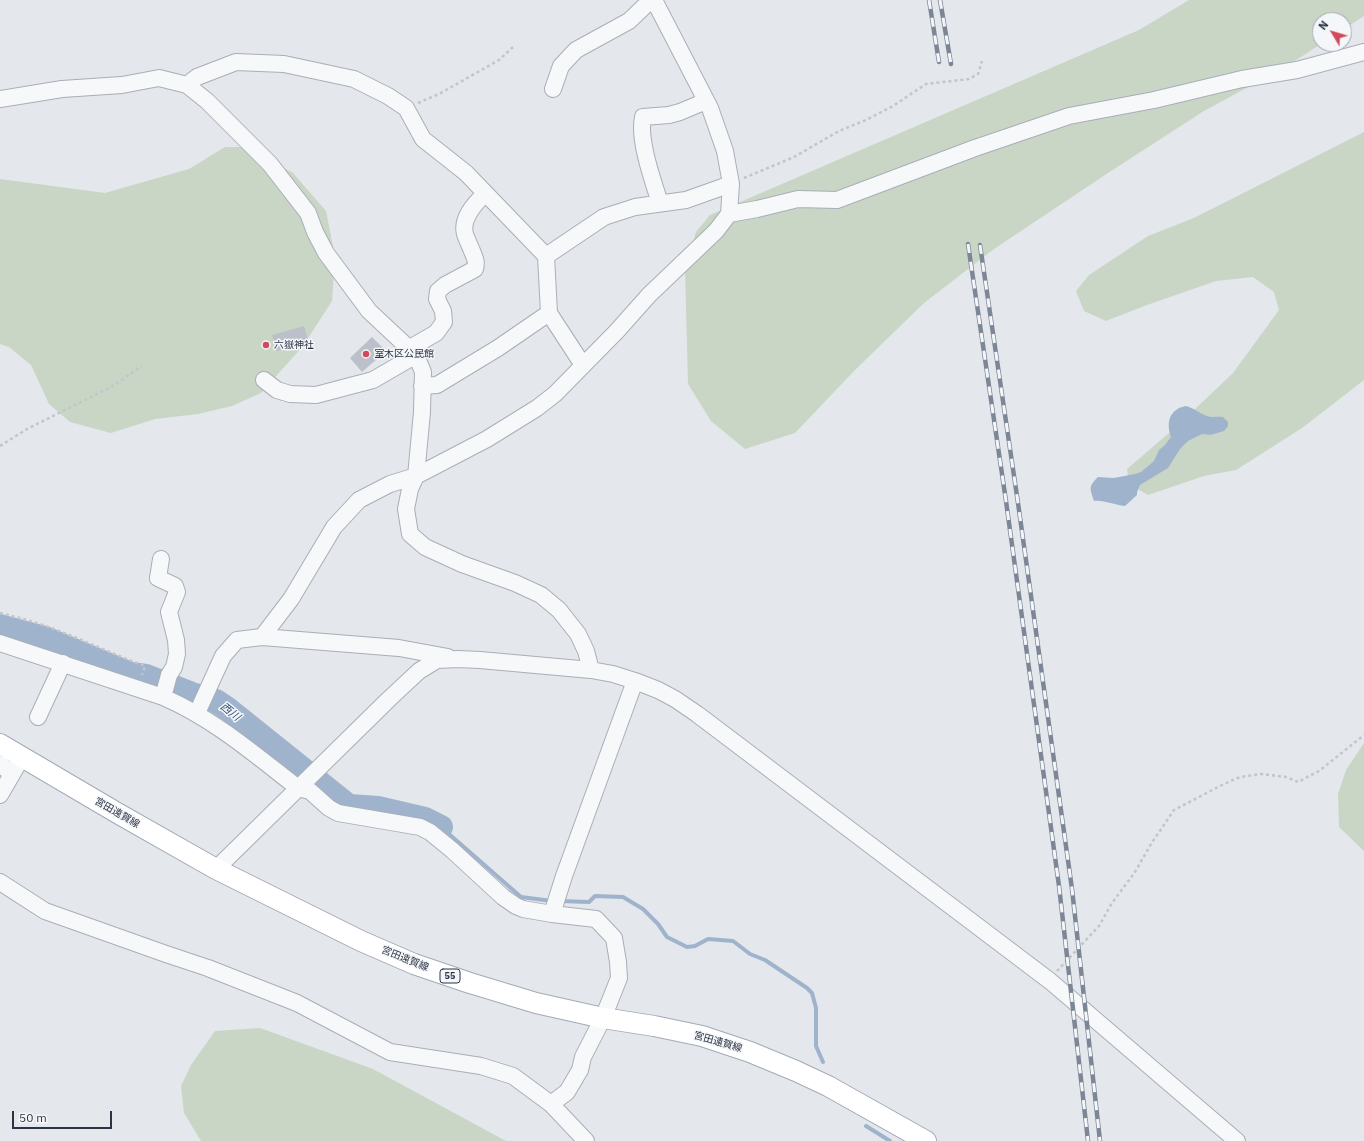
<!DOCTYPE html>
<html>
<head>
<meta charset="utf-8">
<style>
	body { margin:0 }
	#map { position:relative; width:1364px; height:1141px; overflow:hidden; background:#e4e7ec; font-family:"IBM Plex Sans",sans-serif }
	canvas { display:block }
	.north { position:absolute; left:1312px; top:12px; width:40px; height:40px; box-sizing:border-box; background:#f4f6f9; border:1px solid #a4a8b1; border-radius:50%; rotate:308deg; font-size:11px; font-weight:700; line-height:16px; text-align:center; color:#2b3445 }
	.north::after { content:''; display:block; margin:auto; width:14px; height:18px; background:#d1495b; clip-path:polygon(50% 0,100% 100%,50% 72%,0 100%) }
	.scale { position:absolute; left:12px; top:1111px; width:100px; height:18px; box-sizing:border-box; border:2px solid #2b3445; border-top:0; padding-left:5px; font-size:12px; line-height:14px; white-space:nowrap; color:#2b3445; -webkit-text-stroke:3px #f4f6f9; paint-order:stroke }
</style>
</head>
<body>
<div id="map">
<canvas width="1364" height="1141"></canvas>
<div class="north">N</div>
<div class="scale">50 m</div>
</div>
<script>
const ctx = document.querySelector('canvas').getContext('2d');
ctx.lineJoin = 'round';
function fill(path, color) { ctx.fillStyle = color; ctx.fill(path, 'evenodd'); }
function trace(path, color, width, dash) { ctx.strokeStyle = color; ctx.lineWidth = width; ctx.lineCap = dash ? 'butt' : 'round'; ctx.setLineDash(dash || []); ctx.stroke(path); }
function label(font, color, halo, rows, align = 'center') {
  ctx.font = font + ' "IBM Plex Sans","Noto Sans JP",sans-serif'; ctx.lineWidth = 3; ctx.setLineDash([]); ctx.textBaseline = 'middle'; ctx.strokeStyle = halo; ctx.fillStyle = color; for (const [text, x, y, turn = 0] of rows) {
    ctx.save(); ctx.translate(x, y); ctx.rotate((+turn || 0) * Math.PI / 180); ctx.textAlign = isNaN(turn) ? turn : align; if (halo) ctx.strokeText(text, 0, 0); ctx.fillText(text, 0, 0); ctx.restore();
  }
}
fill(new Path2D(`
	M1189 0H1364V16L1344 29V20H1320L1321 44 1287 66 1204 111 1108 173 994 249 924 303 855 370 795 433 745 449 711 421 688 384 685 269 696 232 710 215 1139 30Z
	M1364 132V380L1302 428 1236 470 1204 476 1148 495 1129 484 1127 469 1176 427 1233 373 1279 310 1274 292 1253 277 1216 281 1147 305 1106 321 1084 311 1076 291 1089 275 1148 236 1194 218Z
	M225 147H246L293 173 326 211 335 257 332 301 303 346 261 393 232 406 198 414 155 419 111 433 70 422 49 404 31 365 9 347 0 344V179L105 193 189 169Z
	M1364 743V851L1339 827 1338 794 1346 770Z
	M260 1028 373 1069 506 1141H201L184 1113 181 1086 191 1065 215 1031Z`), '#c9d6c5');
fill(new Path2D(`
	M1186 406C1194 408 1199 413 1207 416 1212 418 1217 416 1223 417L1228 422V426L1224 431 1210 435 1202 434 1188 441 1180 449 1168 468 1140 485 1137 492V495L1125 506C1114 505 1104 500 1094 501 1090 488 1088 487 1098 477L1114 478 1135 474 1141 472 1154 461 1159 450 1164 446 1171 437C1166 423 1169 409 1186 406Z`), '#9fb4cc');
trace(new Path2D(`
	M441 827 521 897 552 901
	M560 901 589 902 595 896 623 897 643 909 658 924 667 937 687 947 695 946 708 939 733 941 750 954 765 960 807 988 812 993 816 1008V1046L823 1062
	M866 1126 890 1141`), '#9fb4cc', 4);
trace(new Path2D(`
	M0 626 45 638 131 674 146 676 192 694 216 701 228 709 349 806 378 808 425 819 441 827`), '#9fb4cc', 24);
fill(new Path2D(`
	M304 326 308 340 277 351 272 335Z
	M372 337 386 351 362 372 350 358Z`), '#bbc0ca');
const minor = new Path2D(`
	M187 85 197 77 236 62 284 64 354 79 388 96 406 108 423 139 466 173 546 256 549 313 579 359 584 364
	M553 89 561 66 576 50 629 21 651 0
	M0 99 62 89 122 85 159 78 187 85 207 101 270 164 308 213 315 232 326 253 369 311 416 355 423 372 422 412 416 476 410 489 406 509 410 534 425 547 462 564 515 583 541 595 559 610 578 634 586 651 591 670
	M660 203C653 181 638 140 643 117L669 115 680 112 706 101
	M729 214 757 209 798 199 837 200 975 148 1069 116 1154 100 1242 79 1297 70 1364 52
	M546 256 604 217 635 207 686 200 731 184
	M410 348 436 333 444 322 443 311 437 299 438 291 445 285 475 269C477 262 475 258 472 251 470 246 467 240 465 234 461 219 475 203 485 194
	M264 380 277 390 290 394 316 395 373 380 416 355
	M422 386 437 385 498 348 549 313
	M161 559 158 578 175 586 177 592 169 612 176 640 177 654 174 667 169 675 163 697
	M262 637 291 599 334 527 359 500 390 484 416 476 487 439 537 408 555 394 617 331 649 295 716 231 729 214 731 184 725 151 710 108 654 0
	M0 643 163 697C214 719 254 754 298 788L310 791 329 808 338 813 420 827 430 832 452 850 503 897 516 906 523 909 552 914
	M197 713 223 656 237 640 262 637 399 648 448 657
	M38 717 63 663
	M0 764 12 774
	M0 795 22 757
	M216 869 388 700 419 671 437 660 458 659 480 660 591 670 613 674 635 681 658 690 675 699 697 714 1050 981 1237 1141
	M0 882 45 911 166 954 208 968 297 1003 390 1052 481 1066 513 1076 551 1104 586 1141
	M551 1104 567 1092 580 1070 583 1057 603 1018 619 978 618 962 614 938 596 919 552 914 564 876 635 681`);
const major = new Path2D(`
	M0 744 119 814 216 869 361 941 414 964 470 983 536 1003 603 1018 654 1026 702 1036 750 1052 796 1071 828 1086 926 1141`);
trace(minor, '#a9aeb7', 18);
trace(major, '#a3abb8', 22);
trace(new Path2D(`
	M418 103 439 94 499 60 513 47
	M744 178 794 157 839 131 866 120 893 106 926 84 969 79 978 74 982 61
	M0 446 27 429 111 387 142 366
	M0 613C20 618 40 623 59 631 88 642 115 655 145 666L142 675
	M1057 971 1099 926 1112 903 1135 872 1151 844 1174 810 1222 785 1240 777 1261 774 1286 777 1298 782 1319 771 1364 735`), '#c2c5cb', 2.5, [3, 3]);
trace(minor, '#f7f8fa', 16);
trace(major, '#fff', 20);
const rail = new Path2D(`
	M929 0 939 62
	M940 0 951 64
	M968 244 1006 501 1059 886 1088 1141
	M980 245 1018 503 1072 889 1100 1141`);
trace(rail, '#7d8696', 4.5);
trace(rail, '#f4f6f9', 3, [9]);
for (const [x, y, r, color] of [
	[266,345,4,"#d1495b"],
	[366,354,4,"#d1495b"]
]) { const dot = new Path2D(); dot.arc(x, y, r, 0, 2 * Math.PI); ctx.fillStyle = color; ctx.fill(dot); trace(dot, '#f4f6f9', 1.5); }
for (const [x, y, w] of [
	[450,976,20]
]) { const box = new Path2D(); box.roundRect(x - w / 2, y - 7, w, 14, 3); ctx.fillStyle = '#f4f6f9'; ctx.fill(box); trace(box, '#2b3445', 1); }
label('bold 9px', '#2b3445', null, [
	["55",450,976]
]);
label('10px', '#2b3445', '#f4f6f9', [
	["六嶽神社",274,345],
	["室木区公民館",374,354]
], 'left');
label('10px', '#2b3445', '#f4f6f9', [
	["宮田遠賀線",117,813,30],
	["宮田遠賀線",405,959,22],
	["宮田遠賀線",718,1042,16]
]);
label('italic 11px', '#34527a', '#f4f6f9', [
	["西川",230,712,38]
]);
</script>
</body>
</html>
